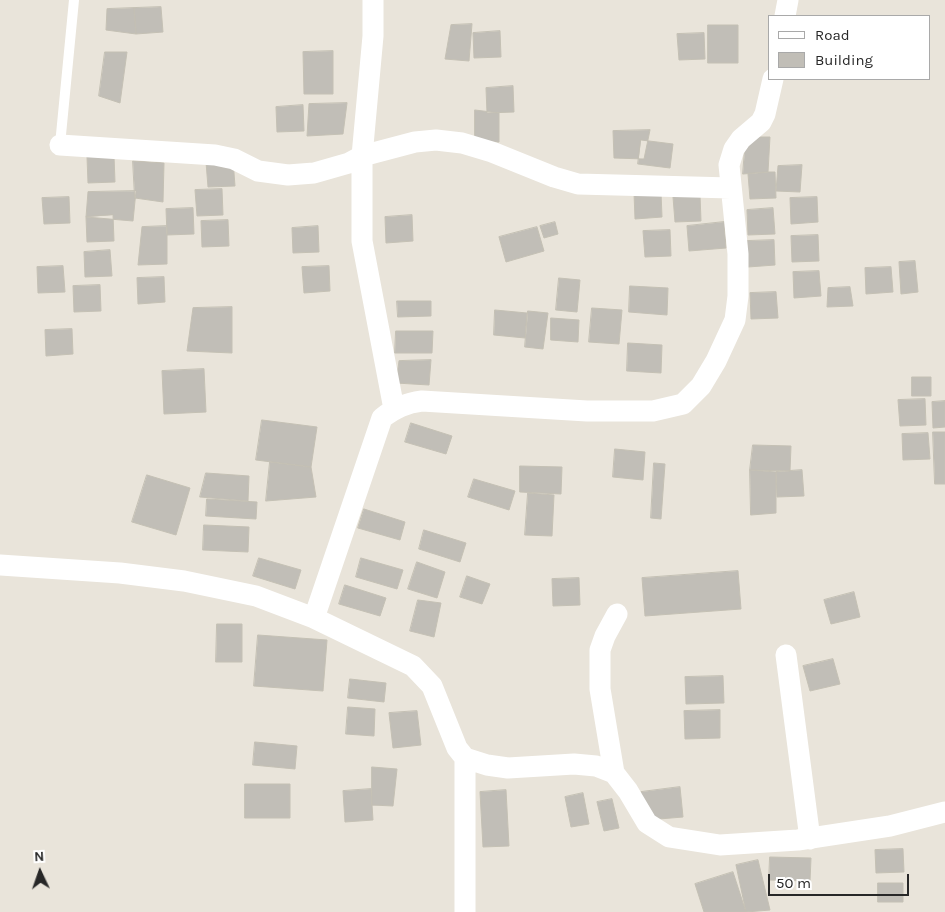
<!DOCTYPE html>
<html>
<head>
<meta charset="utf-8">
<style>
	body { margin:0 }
	#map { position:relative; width:945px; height:912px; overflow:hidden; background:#e9e4da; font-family:Karla,sans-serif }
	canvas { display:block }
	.legend { position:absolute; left:768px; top:15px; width:162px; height:65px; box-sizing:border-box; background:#fff; border:1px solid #a9a9a9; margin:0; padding:6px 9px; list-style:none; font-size:15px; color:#272727 }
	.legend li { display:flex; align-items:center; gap:10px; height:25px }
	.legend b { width:25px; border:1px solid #a9a9a9 }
	.north { position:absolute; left:15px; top:847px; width:50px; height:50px; -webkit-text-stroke:4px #fff; paint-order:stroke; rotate:357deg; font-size:14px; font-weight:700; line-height:20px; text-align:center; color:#272727 }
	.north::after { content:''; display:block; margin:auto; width:18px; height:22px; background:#272727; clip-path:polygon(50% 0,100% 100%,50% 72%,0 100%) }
	.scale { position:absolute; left:768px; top:874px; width:141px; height:22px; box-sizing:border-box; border:2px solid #272727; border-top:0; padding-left:6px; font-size:15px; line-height:18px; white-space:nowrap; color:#272727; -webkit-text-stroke:4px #fff; paint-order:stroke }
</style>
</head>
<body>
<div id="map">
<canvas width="945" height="912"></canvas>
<ul class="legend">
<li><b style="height:6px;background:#fff"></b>Road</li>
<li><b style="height:14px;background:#c1beb7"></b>Building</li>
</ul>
<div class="north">N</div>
<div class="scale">50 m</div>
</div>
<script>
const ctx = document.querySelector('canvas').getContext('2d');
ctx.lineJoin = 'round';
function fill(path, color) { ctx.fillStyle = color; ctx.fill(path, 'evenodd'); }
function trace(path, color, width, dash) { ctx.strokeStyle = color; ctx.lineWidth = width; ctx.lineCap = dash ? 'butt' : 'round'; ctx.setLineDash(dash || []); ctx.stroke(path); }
const building = new Path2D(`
	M161 7 163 32 136 34 134 8Z
	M134 8 136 34 106 30 107 9Z
	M472 24 469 61 445 59 451 25Z
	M708 25H738V63H708Z
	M500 31 501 57 474 58 473 33Z
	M704 33 705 59 679 60 677 34Z
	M333 51V94H304L303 52Z
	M105 52H127L120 103 99 96Z
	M513 86 514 112 487 113 486 88Z
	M347 103 343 134 307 136 309 104Z
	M303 105 304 131 277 132 276 107Z
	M475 110 499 113V142H475Z
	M650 130 644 159 614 158 613 131Z
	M746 137H770L768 172 743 174Z
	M641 140 673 144 670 168 638 164Z
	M114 156 115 182 88 183 87 157Z
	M233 160 235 186 208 187 206 162Z
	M133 161 164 163 163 202 135 198Z
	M802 165 800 192 776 191 778 166Z
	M768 172H775L776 198 750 199 748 174Z
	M222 189 223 215 197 216 195 190Z
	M136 191 133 221 86 217 88 192Z
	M661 192 662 217 635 219 634 193Z
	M700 195 701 221 675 222 673 197Z
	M69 197 70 223 44 224 42 198Z
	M817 197 818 222 791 224 790 198Z
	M193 208 194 234 167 235 166 209Z
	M773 208 775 234 748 235 747 210Z
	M113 215 114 241 87 242 86 217Z
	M412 215 413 241 386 243 385 217Z
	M228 220 229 246 202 247 201 221Z
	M555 222 558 234 544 238 540 226Z
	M724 222 726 248 689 251 687 226Z
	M167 226V264L138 265 142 227Z
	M318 226 319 252 293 253 292 228Z
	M537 227 544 251 506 262 499 237Z
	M670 230 671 256 645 257 643 231Z
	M818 235 819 261 792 262 791 236Z
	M774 240 775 265 748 267 747 241Z
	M110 250 112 276 85 277 84 252Z
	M915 261 918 292 901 294 899 262Z
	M63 266 65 292 38 293 37 267Z
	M329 266 330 291 304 293 302 267Z
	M891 267 893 292 866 294 865 268Z
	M819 271 821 296 794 298 793 272Z
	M164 277 165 302 138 304 137 278Z
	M559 278 580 280 577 312 556 310Z
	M100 285 101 311 74 312 73 286Z
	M630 286 668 288 667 315 629 312Z
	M850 287 853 306 827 307 828 288Z
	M776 292 778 318 751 319 750 293Z
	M397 301H431V316L398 317Z
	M232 307V353L187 351 193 308Z
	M592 308 622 310 619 344 589 342Z
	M495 310 527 313 525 338 494 335Z
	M528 311 548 313 543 349 525 347Z
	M551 318 579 320 578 342 551 340Z
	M72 329 73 354 46 356 45 330Z
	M396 331H433L432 353H395Z
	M628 343 662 345 661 373 627 371Z
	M431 360 429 385 396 383 399 361Z
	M204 369 206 412 164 414 162 371Z
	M912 377H931V396H912Z
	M925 399 926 425 900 426 898 400Z
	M945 401V427L933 428 932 402Z
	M262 420 317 427 311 467 256 460Z
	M411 423 452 436 446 454 405 442Z
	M933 432H945V484H935Z
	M928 433 930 459 903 460 902 434Z
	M753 445 791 446 790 471 750 470Z
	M615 449 645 452 643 480 613 477Z
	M270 462 311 467 316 497 266 501Z
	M654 463 665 464 661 519 651 518Z
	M520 466 562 467 561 494 520 492Z
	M750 470 776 472V513L751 515Z
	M802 470 804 496 777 497 776 472Z
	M206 473 249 476 248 501 200 497Z
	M147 475 190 488 176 535 132 522Z
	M474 479 515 491 509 510 468 497Z
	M528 493 554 495 552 536 525 535Z
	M207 499 257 502 256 519 206 516Z
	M364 509 405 522 400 540 358 528Z
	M204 525 249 527 248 552 203 550Z
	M424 530 466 543 460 562 419 549Z
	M259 558 301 570 295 589 253 576Z
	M361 558 403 570 397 589 356 577Z
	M417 562 445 572 437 598 408 589Z
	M738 571 741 609 645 616 642 578Z
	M467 576 490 584 482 604 460 597Z
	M579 578 580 605 553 606 552 579Z
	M345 585 386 598 380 616 339 604Z
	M854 592 860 617 831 624 824 600Z
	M418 600 441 603 434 637 410 631Z
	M217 624H242V662H216Z
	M258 635 327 640 323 691 254 686Z
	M833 659 840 684 810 691 803 666Z
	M723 676 724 703 686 704 685 677Z
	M350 679 386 683 384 702 348 698Z
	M348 707 375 709 374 736 346 734Z
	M720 710V738L685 739 684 711Z
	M417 711 421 745 393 748 389 713Z
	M255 742 297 746 295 769 253 765Z
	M372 767 397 769 393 806 372 805Z
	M245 784H290V818H245Z
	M680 787 683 817 647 820 641 792Z
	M371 789 373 820 345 822 343 791Z
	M506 790 509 846 483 847 480 792Z
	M583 793 589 824 571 827 565 797Z
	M612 799 619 828 604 831 597 802Z
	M903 849 904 872 876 873 875 850Z
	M770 857 811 858 810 881 769 880Z
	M758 860 770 910 746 912 736 865Z
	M733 872 746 912H704L695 884Z
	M878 883H903V902H878Z`);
fill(building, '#c1beb7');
trace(building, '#c4c0b4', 1);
trace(new Path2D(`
	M60 145 74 0`), '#fff', 10);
trace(new Path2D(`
	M373 0V36L362 156V241L394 409
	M785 16 788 0
	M60 145 215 155 234 159 258 171 288 175 314 173 349 163 362 156 415 142 436 140 462 143 492 152 554 177 578 184 731 188
	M0 565 120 573 184 581 256 596 314 618 413 666 432 686 457 748 465 758 487 765 508 768 574 764 596 766 614 773 628 791 647 823 669 837 720 845 798 840 890 826 945 812
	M314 618 382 418C395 408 406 403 422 401L587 411H653L683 404 701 386 716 361 735 320 738 296V254L729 165 734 149 741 139 761 122 765 114 773 79
	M786 655 810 839
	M465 758V912
	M614 773 600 689V650L605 636 617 614`), '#fff', 21);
</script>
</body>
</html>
